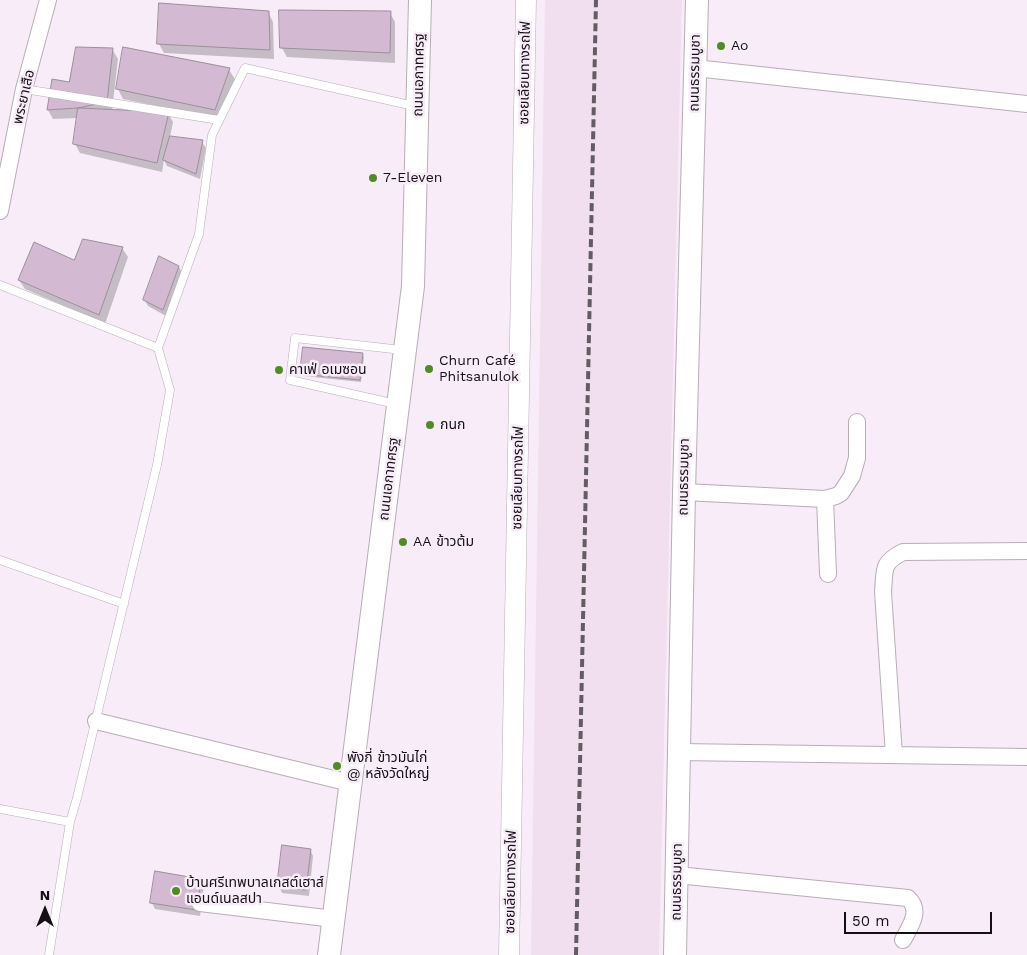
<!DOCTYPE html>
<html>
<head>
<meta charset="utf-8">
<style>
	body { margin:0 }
	#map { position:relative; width:1027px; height:955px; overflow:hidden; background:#f7ecf7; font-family:"Work Sans",sans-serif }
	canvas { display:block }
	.north { position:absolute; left:20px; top:885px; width:50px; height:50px; -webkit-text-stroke:4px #f7ecf7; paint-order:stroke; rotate:0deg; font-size:14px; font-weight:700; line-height:20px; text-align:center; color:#131013 }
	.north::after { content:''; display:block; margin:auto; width:18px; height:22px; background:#131013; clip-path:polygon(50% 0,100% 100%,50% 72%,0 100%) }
	.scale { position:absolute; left:844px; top:912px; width:148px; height:22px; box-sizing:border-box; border:2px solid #131013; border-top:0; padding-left:6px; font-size:15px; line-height:18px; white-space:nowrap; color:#131013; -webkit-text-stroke:4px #f7ecf7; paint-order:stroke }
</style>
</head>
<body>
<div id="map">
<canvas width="1027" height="955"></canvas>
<div class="north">N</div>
<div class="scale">50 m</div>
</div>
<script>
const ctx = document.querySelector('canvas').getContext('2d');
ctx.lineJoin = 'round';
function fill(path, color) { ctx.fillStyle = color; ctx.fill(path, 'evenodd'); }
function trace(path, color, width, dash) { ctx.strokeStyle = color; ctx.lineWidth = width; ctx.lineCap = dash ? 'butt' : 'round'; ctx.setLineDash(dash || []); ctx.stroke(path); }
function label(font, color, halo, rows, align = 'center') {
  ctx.font = font + ' "Work Sans","Noto Sans Thai",sans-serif'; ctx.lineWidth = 5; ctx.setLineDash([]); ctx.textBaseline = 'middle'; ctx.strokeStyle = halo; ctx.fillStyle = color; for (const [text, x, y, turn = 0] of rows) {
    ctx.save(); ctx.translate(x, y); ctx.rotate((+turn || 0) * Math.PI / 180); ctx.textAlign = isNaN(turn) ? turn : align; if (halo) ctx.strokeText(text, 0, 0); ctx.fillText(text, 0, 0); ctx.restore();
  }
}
fill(new Path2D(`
	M545 0H682L659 955H531Z`), '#f1dff0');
fill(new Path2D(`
	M268 12 273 22 274 59 164 53 159 44Z
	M390 13 395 22V63L287 57 282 48Z
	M112 49 118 59 112 111 168 113 173 122 170 137 202 142 206 148 200 179 167 166 164 160 162 172 80 153 75 144 78 118 53 119 48 110 70 84Z
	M229 70 235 79 220 119 123 99 118 89Z
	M122 248 128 257 105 324 25 289 19 280Z
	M179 267 182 273 166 316 148 306 145 300Z
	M362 354 364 357 361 382 303 376 302 374Z
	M310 850 313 856 309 896 282 893 279 887Z
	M200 880 204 886 200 916 155 909 152 903Z`), '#0003');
const building = new Path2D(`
	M159 3 269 11 270 50 157 44Z
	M279 10 391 11 390 53 280 48Z
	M76 47 113 48 107 102 78 108 47 110 52 79 69 82Z
	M123 47 230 68 215 110 116 89Z
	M78 108 169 112 157 163 73 144Z
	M170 136 203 140 196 174 163 160Z
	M83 239 123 247 99 315 18 280 34 242 74 260Z
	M159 256 179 266 163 310 143 300Z
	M303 347 363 353 360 380 300 374Z
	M282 845 311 849 306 890 277 887Z
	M155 871 201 879 197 910 150 903Z`);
fill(building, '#d3b9d1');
trace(building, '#9a8f9a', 1);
const service = new Path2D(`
	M24 89 219 120
	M0 285 158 348
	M396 404 290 380 295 338 402 350
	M0 560 124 604
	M0 809 70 822
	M49 955 70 822 77 798 157 465 170 390 158 348 199 234 212 135 245 68 414 106`);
const minor = new Path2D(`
	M695 68 1027 104
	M0 211 24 89 48 0
	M684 492 825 499 828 574
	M825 499 836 496 841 493 852 476 857 458V422
	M96 721 350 783
	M679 752 1027 757
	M894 755 883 592C885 570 881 563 903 552L1027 551
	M677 875 908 898C922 911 910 926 903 940
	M200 903 334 919`);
const tertiary = new Path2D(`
	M509 955 526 0`);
const secondary = new Path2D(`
	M329 955 413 286 420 0
	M675 955 684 492 697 0`);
trace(service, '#b9adb8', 9);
trace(minor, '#b9adb8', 18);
trace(tertiary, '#b9adb8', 21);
trace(secondary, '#b9adb8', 24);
trace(service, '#fff', 8);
trace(minor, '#fff', 16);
trace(tertiary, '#fff', 20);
trace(secondary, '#fff', 22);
trace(new Path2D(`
	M576 955 596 0`), '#635d63', 4, [8, 4]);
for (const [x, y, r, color] of [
	[721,46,5,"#508b28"],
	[373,178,5,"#508b28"],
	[429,369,5,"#508b28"],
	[279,370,5,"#508b28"],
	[430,425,5,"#508b28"],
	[403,542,5,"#508b28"],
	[337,766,5,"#508b28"],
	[176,891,5,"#508b28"]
]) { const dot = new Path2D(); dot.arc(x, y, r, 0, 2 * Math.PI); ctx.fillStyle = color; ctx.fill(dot); trace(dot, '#f7ecf7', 2); }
label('14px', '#131013', '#f7ecf7', [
	["Ao",731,46],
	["7-Eleven",383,178],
	["Churn Café",439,361],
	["Phitsanulok",439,377],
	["คาเฟ่ อเมซอน",289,370],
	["กนก",440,425],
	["AA ข้าวต้ม",413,542],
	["พังกี่ ข้าวมันไก่",347,758],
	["@ หลังวัดใหญ่",347,774],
	["บ้านศรีเทพบาลเกสต์เฮาส์",186,883],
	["แอนด์เนลสปา",186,899]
], 'left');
label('14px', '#131013', '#f7ecf7', [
	["ซอยเลียบทางรถไฟ",525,73,-89],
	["ถนนธรรมบูชา",695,73,-89],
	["ถนนเอกาทศรฐ",419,75,-89],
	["พระยาเสือ",24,97,-77],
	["ถนนธรรมบูชา",684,477,-89],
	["ซอยเลียบทางรถไฟ",518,478,-89],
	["ถนนเอกาทศรฐ",389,479,-83],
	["ซอยเลียบทางรถไฟ",511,882,-89],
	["ถนนธรรมบูชา",677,882,-89]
]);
</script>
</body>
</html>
